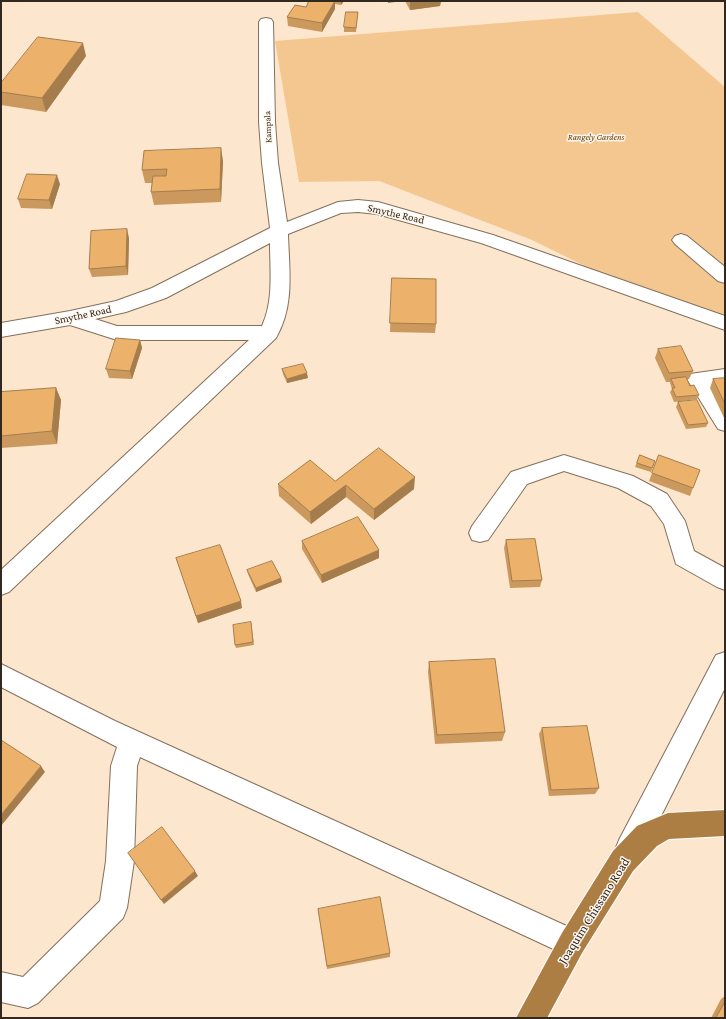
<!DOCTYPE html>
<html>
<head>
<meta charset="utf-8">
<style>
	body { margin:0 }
	#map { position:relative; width:726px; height:1019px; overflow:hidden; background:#fce6ce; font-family:"Crimson Pro",serif }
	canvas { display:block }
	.frame { position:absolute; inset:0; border:2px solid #312920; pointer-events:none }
</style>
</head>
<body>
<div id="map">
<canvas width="726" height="1019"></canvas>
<div class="frame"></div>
</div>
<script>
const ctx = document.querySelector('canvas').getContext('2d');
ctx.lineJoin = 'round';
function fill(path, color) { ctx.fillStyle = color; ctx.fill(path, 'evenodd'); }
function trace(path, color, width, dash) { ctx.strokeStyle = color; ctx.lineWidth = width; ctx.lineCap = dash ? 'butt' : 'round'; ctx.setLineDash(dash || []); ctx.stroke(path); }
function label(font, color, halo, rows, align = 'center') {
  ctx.font = font + ' "Crimson Pro",serif'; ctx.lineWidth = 3; ctx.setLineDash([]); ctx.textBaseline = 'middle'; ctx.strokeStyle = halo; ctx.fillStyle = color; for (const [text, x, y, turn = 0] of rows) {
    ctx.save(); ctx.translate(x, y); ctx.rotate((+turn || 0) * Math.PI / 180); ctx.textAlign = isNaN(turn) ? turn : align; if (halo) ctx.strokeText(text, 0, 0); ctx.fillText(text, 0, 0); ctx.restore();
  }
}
fill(new Path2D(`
	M638 12 725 87V316L666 306 532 240 379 181 299 182 275 41Z`), '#f5c790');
const minor = new Path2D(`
	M266 18 271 19 273 22 275 122 278 163 287 222 338 202 358 200 378 202 493 235 725 316V330L481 243 377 214 358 212 341 213 288 234C289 270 295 305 276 338L9 592 1 595V570L249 340H117L70 325 1 337V323L70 311 116 301 152 288 270 228 262 163 259 122V22L261 19ZM270 243C270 271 274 300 262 326H117L95 319 126 312 166 298Z
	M681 234 687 236 725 267V283L718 281 675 244 672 240 675 236Z
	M725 369V383L711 385 725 406V431L718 429 687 379 690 374Z
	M564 455 633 476 667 494 685 521 694 551 725 568V590L717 587 676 564 664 524 651 506 618 488 564 471 527 484 488 540 480 542 472 540 469 533 472 526 511 472Z
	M725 652V688L639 860 629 864 619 860 615 850 619 840 716 655Z
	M1 664 115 721 582 933 586 943 582 953 572 957 562 953 140 757 137 766 134 861 127 908 123 918 38 1003 28 1008 1 1002V972L23 977 100 901 106 861 111 766 117 747 1 687Z`);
const highway = new Path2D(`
	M725 810V836L669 839 657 846 633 871 582 953 547 1018H516L562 933 613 851 637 826 668 813Z`);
trace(minor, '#83705b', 2);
trace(highway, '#fff', 2);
fill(minor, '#fff');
fill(highway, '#ad7e44');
fill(new Path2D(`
	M309 1H344L341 5 335 4V9L322 32 288 26 287 17 306 7Z
	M405 1H441L440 6 410 10Z
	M358 12 356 32H344V27Z
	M86 56 46 112 1 105V83Z
	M223 161 221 202 154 205 151 192 152 183H145L142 170Z
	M60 184 52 209 21 208 18 199Z
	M129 238 128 275 92 277 89 269Z
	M392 278 436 324 435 333 390 332Z
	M140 340 142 348 132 379 109 378 106 369Z
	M658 349 693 371 689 379 687 380 690 386 699 395 697 399 674 402 670 392 672 389 670 383V382H666L655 358Z
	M282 369 308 378 287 383 283 374Z
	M725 378V420L710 388 713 379Z
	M56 388 61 400 57 444 1 448V392Z
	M678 402 708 423 706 427 686 429 676 407Z
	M640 455 655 461 651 472 635 467Z
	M659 455 693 488 690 496 649 481Z
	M335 481 414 489 374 520 346 497 311 524 279 496 278 484Z
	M506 540 542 580 540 587 510 588 504 548Z
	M302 541 379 550V558L322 583 302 549Z
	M176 558 242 608 198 623Z
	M247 570 281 578 282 582 256 592 248 574Z
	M251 622 254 645 236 648 235 645Z
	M429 662 505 732 502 741 435 744 428 672Z
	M542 728 599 788 595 794 549 796 539 734Z
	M318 909 390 953V957L327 969Z
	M725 996V1018H711L721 999Z`), '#cb995d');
fill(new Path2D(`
	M335 1V9L322 32V23Z
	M341 1H344L341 5Z
	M388 1H402L388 3Z
	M410 1H441L440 6 410 10Z
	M83 43 86 56 46 112 42 98Z
	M221 148 223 161 221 202 220 189Z
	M57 175 60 184 52 209 49 200Z
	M127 229 129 238 128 275 126 266Z
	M140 340 142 348 132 379 130 371Z
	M307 373 308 378 287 383V379Z
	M56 388 61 400 57 444 52 431Z
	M415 477 414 489 374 520V509Z
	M346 485V497L311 524 310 512Z
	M379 550V558L322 583 321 575Z
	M281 578 282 582 256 592V588Z
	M241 601 242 608 198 623 196 616Z
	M41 766 45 772 1 826V815Z
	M195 871 198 876 164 904 161 900Z`), '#a57d4c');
const building = new Path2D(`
	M309 1H335L322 23 287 17 295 5 306 7Z
	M346 12H358L356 28 344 27Z
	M38 37 83 43 42 98 1 92V83Z
	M221 148 220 189 151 192 153 176H166L167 169 142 170 144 151Z
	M27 174 57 175 49 200 18 199Z
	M127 229 126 266 89 269 91 231Z
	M392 278 436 279V324L390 323Z
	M116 338 140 340 130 371 106 369Z
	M681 346 693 371 669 373 658 349Z
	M303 364 307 373 287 379 282 369Z
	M686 377 690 386 694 385 699 395 676 397 672 388H675L671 379Z
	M725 378V404L713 379Z
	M56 388 52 431 1 436V392Z
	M697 400 708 423 688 425 678 402Z
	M379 448 415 477 374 509 346 485 310 512 278 484 310 460 335 481Z
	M640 455 655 461 652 468 637 463Z
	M659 455 700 470 693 488 652 473Z
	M358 517 379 550 321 575 302 541Z
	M535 539 542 580 512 581 506 540Z
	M220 545 241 601 196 616 176 558Z
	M272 561 281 578 256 588 247 570Z
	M251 622 253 642 235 645 233 625Z
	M495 659 505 732 437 735 429 662Z
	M587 726 599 788 551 790 542 728Z
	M1 740 41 766 1 815Z
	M162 827 195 871 161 900 128 853Z
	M380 897 390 953 327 966 318 909Z
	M725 1002V1018H716Z`);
fill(building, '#ecb26c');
trace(building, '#a57d4c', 1);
label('9px', '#312920', '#fef5ec', [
	["Kampala",268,127,-93]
]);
label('italic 9px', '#603b00', '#fef5ec', [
	["Rangely Gardens",596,137]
]);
label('11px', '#312920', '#fef5ec', [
	["Smythe Road",396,214,13],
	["Smythe Road",83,315,-12]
]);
label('13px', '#312920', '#fef5ec', [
	["Joaquim Chissano Road",594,911,-58]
]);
</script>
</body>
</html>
